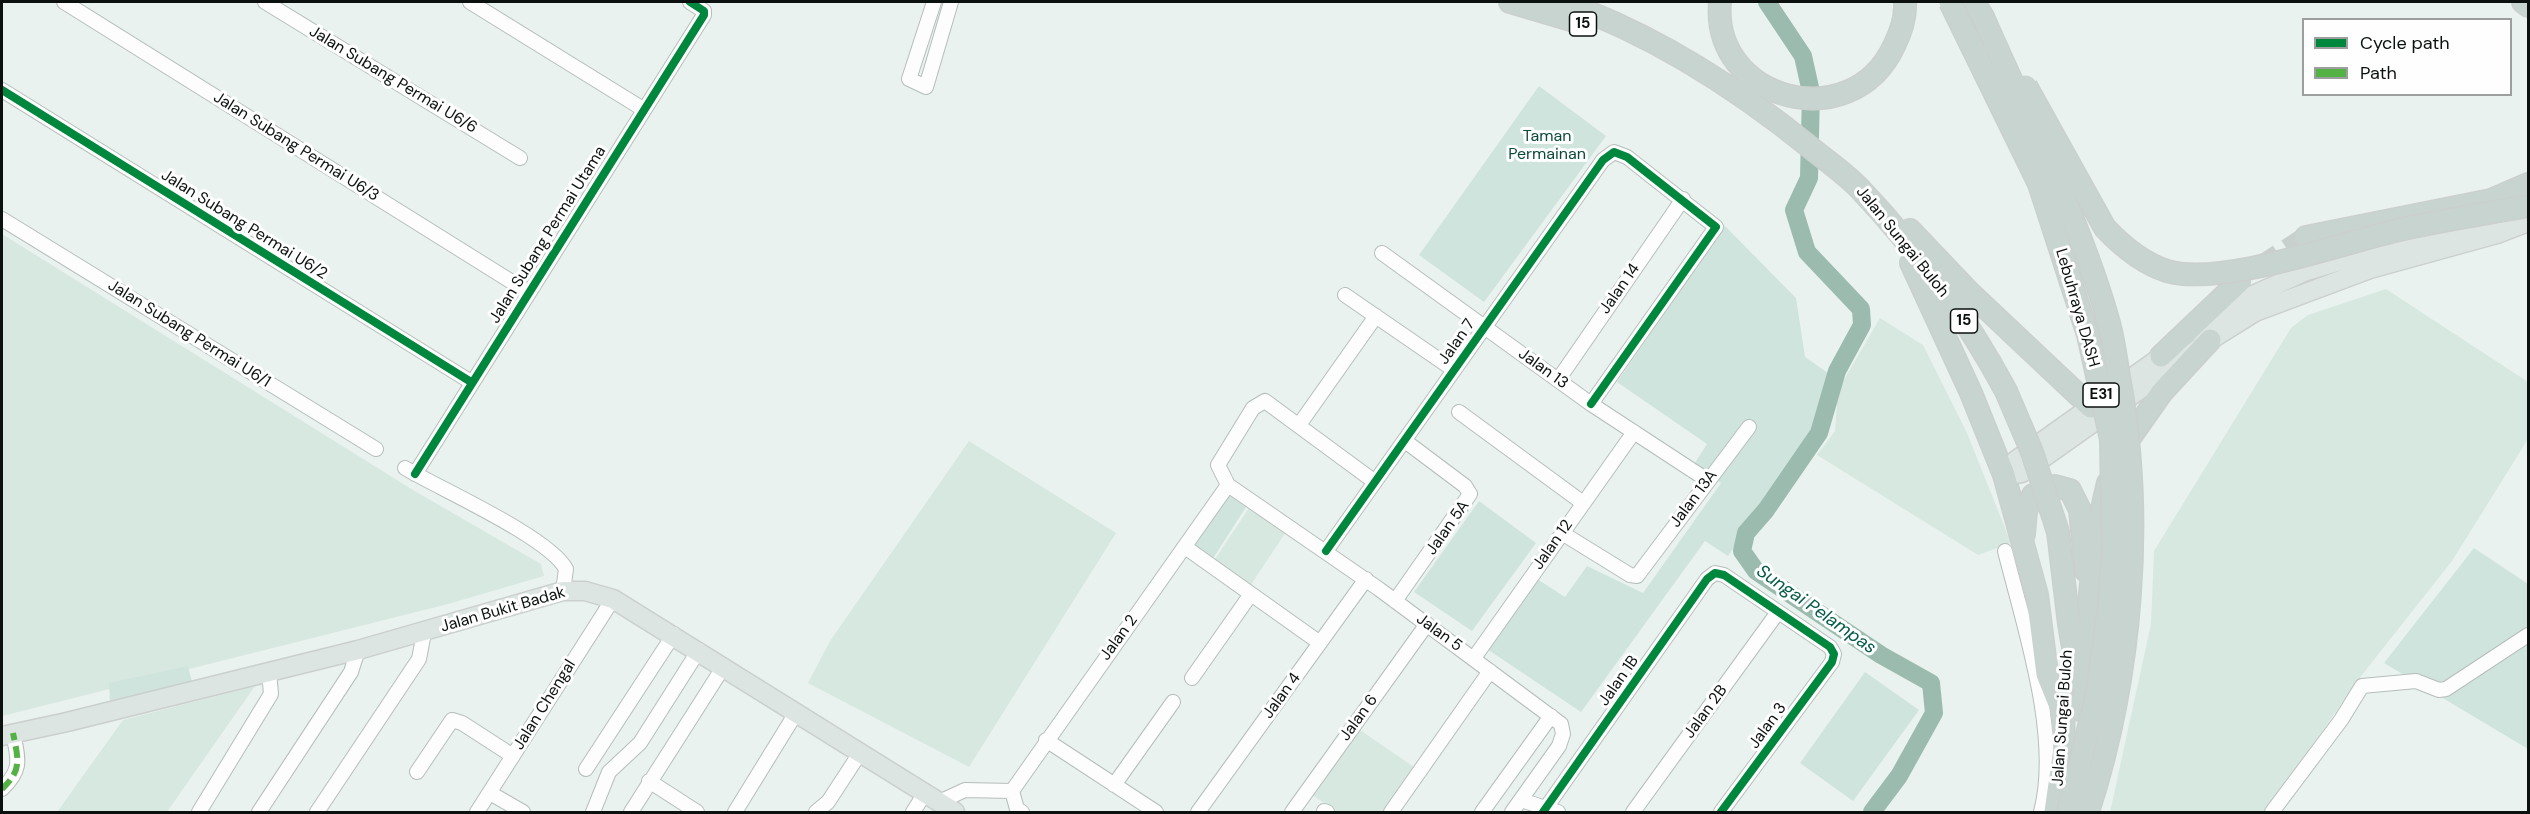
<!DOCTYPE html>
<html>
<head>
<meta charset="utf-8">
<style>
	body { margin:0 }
	#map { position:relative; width:2530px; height:814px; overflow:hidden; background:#e9f2ee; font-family:"DM Sans",sans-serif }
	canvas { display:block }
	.frame { position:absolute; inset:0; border:3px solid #0b110f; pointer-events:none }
	.legend { position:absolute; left:2302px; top:18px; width:210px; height:78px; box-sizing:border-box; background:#fefefe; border:2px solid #9d9f9e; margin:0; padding:8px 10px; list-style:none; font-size:18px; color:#0b110f }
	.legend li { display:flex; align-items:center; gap:12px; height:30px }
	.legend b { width:30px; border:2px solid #9d9f9e }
</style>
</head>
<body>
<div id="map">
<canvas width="2530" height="814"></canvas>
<div class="frame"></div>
<ul class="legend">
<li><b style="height:8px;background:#00873e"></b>Cycle path</li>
<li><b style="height:8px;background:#54b144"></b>Path</li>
</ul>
</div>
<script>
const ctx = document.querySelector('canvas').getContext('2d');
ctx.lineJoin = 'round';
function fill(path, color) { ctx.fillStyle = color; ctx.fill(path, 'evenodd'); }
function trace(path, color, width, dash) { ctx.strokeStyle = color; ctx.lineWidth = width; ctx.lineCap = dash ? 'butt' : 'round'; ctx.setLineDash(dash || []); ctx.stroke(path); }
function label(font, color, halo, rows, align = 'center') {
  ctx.font = font + ' "DM Sans",sans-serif'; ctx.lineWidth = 6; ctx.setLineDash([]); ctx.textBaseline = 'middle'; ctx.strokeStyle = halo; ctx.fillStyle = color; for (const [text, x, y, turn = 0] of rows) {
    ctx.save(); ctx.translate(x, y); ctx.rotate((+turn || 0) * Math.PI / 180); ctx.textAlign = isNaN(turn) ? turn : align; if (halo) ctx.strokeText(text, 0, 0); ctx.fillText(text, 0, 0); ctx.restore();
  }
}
fill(new Path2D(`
	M2 234 413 490 541 564 544 576 448 604 2 716Z
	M2386 289 2528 382V439L2452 561 2354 685 2267 812H2110L2151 624 2154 551 2291 328 2308 315Z
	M1880 318 1923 345 1967 433 2011 543 1978 555 1817 455 1835 431 1838 390Z
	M969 441 1116 533 969 767 808 683 830 641Z
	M1249 508 1286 532 1250 586 1213 562Z
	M255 686 167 812H57L123 720Z
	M1357 728 1414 767 1383 812H1338L1311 794Z`), '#d7e8e1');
fill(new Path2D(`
	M1539 86 1606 136 1484 302 1419 255Z
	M1725 226 1796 298 1805 357 1831 375 1812 433 1728 556 1705 541 1581 712 1487 649 1537 579 1565 597 1587 566 1643 593 1721 483 1693 466 1707 444 1617 382Z
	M1226 493 1246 507 1212 560 1190 545Z
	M1479 501 1536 543 1472 631 1414 592Z
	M2474 548 2528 584V749L2384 663Z
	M188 666 193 686 110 704 109 683Z
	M1865 672 1919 710 1853 801 1800 763Z`), '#cfe4dc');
trace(new Path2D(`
	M1767 2 1803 56 1811 92 1809 178 1794 210 1807 252 1861 309 1862 325 1837 371 1819 433 1766 510 1746 533 1742 551 1756 571 1881 655 1931 683 1934 713 1899 776 1872 812`), '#9bbbaf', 18);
trace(new Path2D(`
	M2261 266 2306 237`), '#c8d0cd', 21, [21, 10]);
const minor = new Path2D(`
	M64 2 528 292
	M265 2 520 158
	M470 2 643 109
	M934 2 909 79 926 87 951 2
	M2 90 471 382
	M2 219 376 449
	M1382 253 1591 404 1707 480
	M1345 295 1454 370
	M1558 380 1683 199
	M1459 412 1583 503
	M1299 425 1376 316
	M405 468C440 489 549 537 566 569L563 591
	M415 474 704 15V11L690 2
	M1375 482 1265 401 1253 408 1218 465 1228 485 1379 589 1561 724 1563 734 1559 746 1512 812
	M1562 533 1630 575 1637 576 1749 427
	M1185 547 1320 643
	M1326 551 1603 160 1614 152 1627 157 1716 227 1591 404
	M2005 551C2024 627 2061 736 2041 812
	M1395 601 1470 494 1465 486 1405 441
	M1474 658 1634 432
	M1192 678 1251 594
	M1046 740 1156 812
	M586 769 674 634
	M417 772 452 720 462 723 513 756
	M649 781 697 812
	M1114 785 1173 702
	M2 789C23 769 18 759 13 733
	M1012 791 1228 485
	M1012 791 1017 809 1022 812
	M490 793 523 812
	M1521 800 1558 812
	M939 802 965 790 1012 791
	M1324 811 1327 812
	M199 812 271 694 269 672
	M259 812 351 672 358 650
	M317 812 419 659 424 633
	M477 812 613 599
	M593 812 609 772 640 743 699 650
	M631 812 724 666
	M735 812 796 713
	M816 812 828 802 860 753
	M913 812 925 793
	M1198 812 1366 579
	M1292 812 1427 624
	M1391 812 1490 671
	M1482 812 1551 716
	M1543 812 1707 579 1715 573 1724 575 1830 647 1834 654 1832 662 1721 812
	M1633 812 1778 612
	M2272 812 2341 720 2362 686 2416 681 2439 690 2446 689 2528 635`);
const major = new Path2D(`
	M2197 331 2251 296 2304 272 2409 240 2492 221
	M2004 475 2016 460 2172 349
	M2004 475 2022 473 2210 340 2255 312 2370 269 2497 234 2528 222
	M2 736 67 722 358 650 563 591H585L613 599 955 812`);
const highway = new Path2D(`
	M1510 2 1581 23
	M1562 2C1653 34 1737 88 1811 148 1828 162 1846 174 1860 189 1917 249 1967 319 2006 391
	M1720 2C1711 100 1851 138 1894 46 1901 32 1906 17 1905 2
	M1974 2 1983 17
	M2523 2 2528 6
	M1910 230 1969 292 2091 407
	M2306 237 2491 200 2528 184
	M1911 263 1971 393 2004 475 2037 595 2047 674 2062 711
	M2161 356 2239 282
	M2122 449 2162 392 2210 340
	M2024 534 2026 511 2033 495 2055 486 2070 490 2080 510 2086 571
	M2069 624 2079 682
	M2080 710C2095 676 2087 642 2089 606 2092 566 2098 522 2108 483
	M2055 812 2064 749 2063 699`);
trace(minor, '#b6beba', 16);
trace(major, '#cbcfcd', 21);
trace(highway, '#cbcfcd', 24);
trace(minor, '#fcfdfc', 14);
trace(major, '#dce5e2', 18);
trace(highway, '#c8d4d0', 21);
const highwayBridge = new Path2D(`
	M1950 2 2039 184 2088 335 2111 440 2113 552 2109 605 2097 693 2068 812
	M1983 17C2027 118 2079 217 2109 323 2114 341 2116 359 2119 377 2145 517 2132 677 2088 812
	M2026 86 2105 228C2122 246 2142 263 2167 271 2221 287 2342 243 2399 230 2441 220 2485 214 2528 206
	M2006 391 2032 452 2058 532 2069 624`);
trace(highwayBridge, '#cbcfcd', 24, []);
trace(highwayBridge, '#c8d4d0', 21);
trace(new Path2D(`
	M2 789C23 769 18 759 13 733`), '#54b144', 6, [12, 6]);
trace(new Path2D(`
	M2 90 471 382
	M415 474 704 15V11L690 2
	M1326 551 1603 160 1614 152 1627 157 1716 227 1591 404
	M1543 812 1707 579 1715 573 1724 575 1830 647 1834 654 1832 662 1721 812`), '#00873e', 8);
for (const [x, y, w] of [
	[1583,24,27],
	[1964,321,27],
	[2101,395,36]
]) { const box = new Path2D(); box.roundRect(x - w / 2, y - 12, w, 24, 4.5); ctx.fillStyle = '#fefefe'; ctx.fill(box); trace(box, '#0b110f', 1.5); }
label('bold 15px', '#0b110f', null, [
	["15",1583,24],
	["15",1964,321],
	["E31",2101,395]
]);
label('16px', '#0b110f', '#fefefe', [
	["Jalan Subang Permai U6/6",393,80,31],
	["Jalan Subang Permai U6/3",296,147,32],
	["Jalan Subang Permai U6/2",244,225,32],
	["Jalan Subang Permai Utama",548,235,-58],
	["Jalan Sungai Buloh",1902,242,51],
	["Jalan 14",1620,289,-55],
	["Lebuhraya DASH",2077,308,74],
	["Jalan Subang Permai U6/1",189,334,32],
	["Jalan 7",1457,342,-55],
	["Jalan 13",1543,369,36],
	["Jalan 13A",1694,499,-53],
	["Jalan 5A",1448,528,-55],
	["Jalan 12",1553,545,-55],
	["Jalan Bukit Badak",503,610,-16],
	["Jalan 5",1439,633,36],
	["Jalan 2",1119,638,-54],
	["Jalan 1B",1619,681,-55],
	["Jalan 4",1282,696,-54],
	["Jalan Chengal",545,705,-58],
	["Jalan 2B",1706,712,-54],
	["Jalan 6",1359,718,-54],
	["Jalan Sungai Buloh",2063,718,-86],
	["Jalan 3",1768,726,-54]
]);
label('16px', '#0a4838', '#fefefe', [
	["Taman",1547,137],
	["Permainan",1547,155]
]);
label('italic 18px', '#045c48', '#fefefe', [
	["Sungai Pelampas",1816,610,35]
]);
</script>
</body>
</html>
